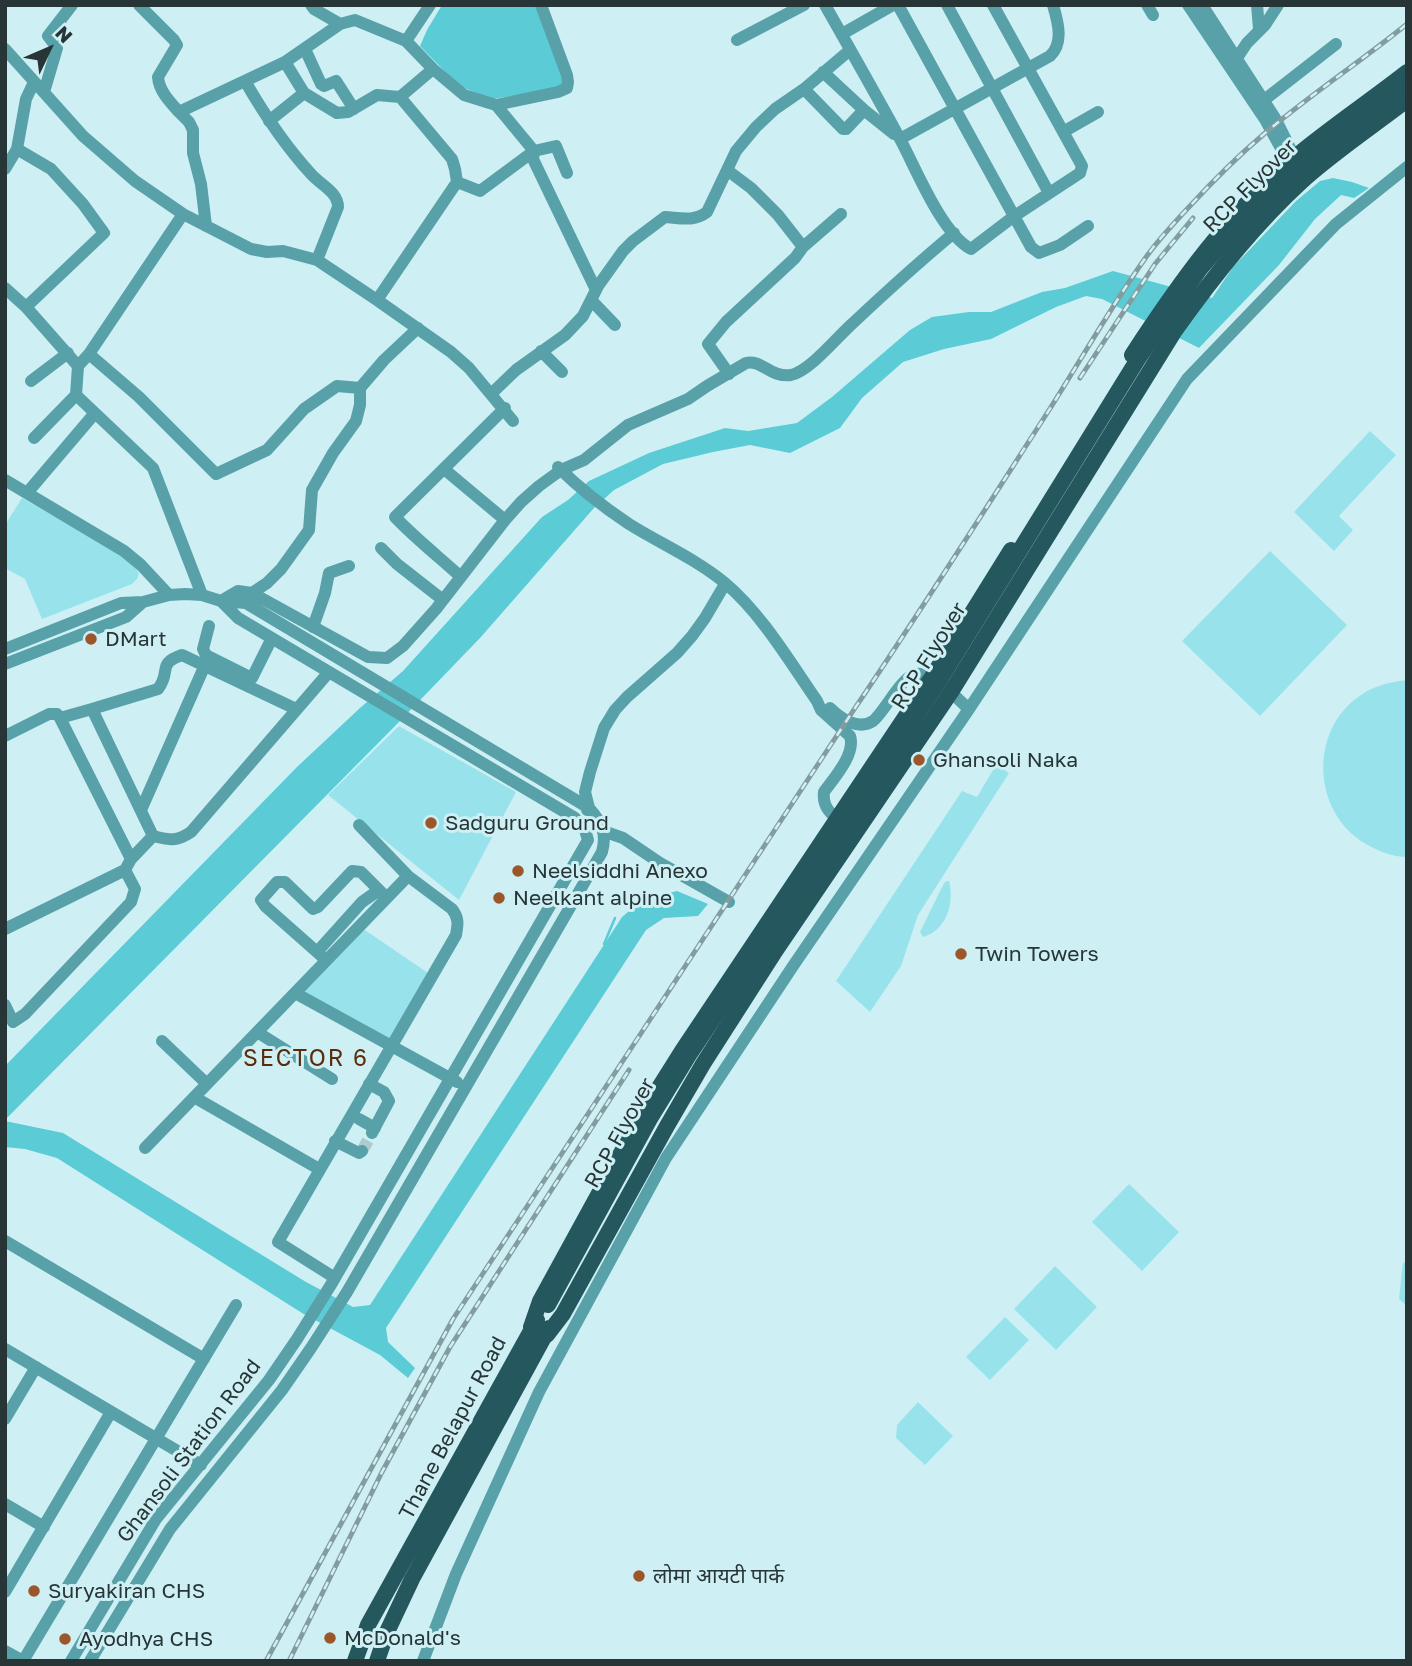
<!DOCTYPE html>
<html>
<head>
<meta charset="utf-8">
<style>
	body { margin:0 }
	#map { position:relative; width:1412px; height:1666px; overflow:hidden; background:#cef0f4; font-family:"Golos Text",sans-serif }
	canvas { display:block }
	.frame { position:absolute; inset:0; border:7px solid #283537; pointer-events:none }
	.north { position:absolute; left:14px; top:14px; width:70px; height:70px; -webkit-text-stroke:5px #cef0f4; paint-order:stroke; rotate:46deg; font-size:19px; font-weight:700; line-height:28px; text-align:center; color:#283537 }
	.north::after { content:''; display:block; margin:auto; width:24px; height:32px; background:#283537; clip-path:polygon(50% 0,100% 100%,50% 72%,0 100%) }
</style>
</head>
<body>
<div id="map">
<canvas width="1412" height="1666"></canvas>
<div class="frame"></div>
<div class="north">N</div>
</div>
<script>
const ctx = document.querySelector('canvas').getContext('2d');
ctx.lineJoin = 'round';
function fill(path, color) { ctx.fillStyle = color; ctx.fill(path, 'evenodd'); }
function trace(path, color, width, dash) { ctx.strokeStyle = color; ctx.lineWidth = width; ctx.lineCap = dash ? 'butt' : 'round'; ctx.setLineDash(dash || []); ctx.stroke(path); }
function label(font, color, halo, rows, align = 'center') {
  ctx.font = font + ' "Golos Text","Noto Sans Devanagari",sans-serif'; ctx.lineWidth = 6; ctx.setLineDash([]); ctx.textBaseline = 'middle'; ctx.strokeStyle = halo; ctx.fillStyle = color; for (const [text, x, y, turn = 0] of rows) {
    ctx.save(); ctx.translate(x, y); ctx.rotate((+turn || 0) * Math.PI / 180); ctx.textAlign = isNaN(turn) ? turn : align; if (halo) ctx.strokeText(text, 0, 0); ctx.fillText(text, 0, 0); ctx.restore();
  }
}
fill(new Path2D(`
	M1370 431 1396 455 1339 516 1353 530 1334 551 1294 512Z
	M22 498 121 554 136 568 139 574 137 579 132 584 42 619 25 579 5 568V525Z
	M1270 551 1347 625 1260 716 1182 641Z
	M1407 680V857C1393 857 1378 851 1366 844 1312 813 1308 730 1361 695 1375 685 1391 682 1407 680Z
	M399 726 516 792 459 900 328 795Z
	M996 765 1009 773 918 915 901 966 870 1012 836 981 962 791 977 797Z
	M947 881H949C955 903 946 931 923 937L920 932 944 883Z
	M359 926 428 973 389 1041 297 990Z
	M1129 1184 1179 1232 1142 1271 1092 1222Z
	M1403 1262 1407 1265V1306L1399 1299Z
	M1055 1266 1097 1307 1056 1350 1014 1309Z
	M1005 1317 1029 1340 990 1380 966 1357Z
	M918 1402 953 1436 925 1465 896 1438 897 1425Z`), '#98e3eb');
fill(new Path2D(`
	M442 5H540L565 80 560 89 492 99 459 86 420 46 427 30Z
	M1333 178 1352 182 1369 188 1354 198 1341 195 1315 219 1279 265 1199 348 1102 299 1086 296 1056 307 991 339 944 349 903 362 862 398 840 428 790 453 750 445 713 452 663 464 614 490 594 508 480 638 397 724 5 1120V1066L297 767 360 708 403 671 542 517 568 500 589 481 649 453 725 428 748 431 797 423 832 397 910 330 932 317 969 312H991L1042 292 1065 288 1113 271 1212 298 1233 267 1296 201 1320 181Z
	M677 891 708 904 698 916 664 918 646 930 386 1328 388 1342 415 1368 408 1378 380 1355 302 1313 57 1158 25 1149 5 1147V1121L63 1133 306 1282 353 1307 370 1305 622 917 643 899Z`), '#5bcbd6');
trace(new Path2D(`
	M604 944 615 918`), '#5bcbd6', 2.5);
trace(new Path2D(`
	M362 1151 372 1133`), '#adcbce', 12, [12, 6]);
trace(new Path2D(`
	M139 5 174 40 177 45 158 77C159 91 170 102 179 112
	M311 5 314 9 340 24
	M825 5C850 49 875 93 899 137 916 168 941 233 971 249L1013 217 1080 173 1082 166 993 5
	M898 5 1031 247 1039 253 1060 245 1088 226
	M947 5 1049 193
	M1147 5 1153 15
	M1188 5 1266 121 1293 170
	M1202 5 1275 118 1296 160
	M1257 5 1259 29
	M842 34 893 5
	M737 40 804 5
	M406 41 430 5
	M5 49 83 136 135 181 183 214 251 249 267 252 283 251 317 260 377 300 451 352 469 368 513 421
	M305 49 321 84 324 86 336 81 354 109
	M1231 61 1239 55 1247 43 1265 25 1278 5
	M285 62 304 93 337 113 348 112 377 95 400 97 452 159 455 169 457 182 377 300
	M823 72 864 110 894 134
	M245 81C264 114 285 146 312 175 321 185 338 192 338 207L317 260
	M804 89 843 129H846L864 110
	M44 92 57 48 48 36 72 5
	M400 97 433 69
	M1259 104 1336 44
	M496 105 558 92 567 88 568 82 567 75 541 5
	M269 121 304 93
	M1063 132 1098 112
	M900 139 1050 56C1064 43 1058 22 1053 5
	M17 149 51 169 83 204 104 233 26 307
	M5 169 17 149 26 99 34 82
	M727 170 751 188 778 215 803 247 795 258 726 322 708 344 729 374
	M457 182 480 191 534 151 533 159 596 290
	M183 214 89 354 78 366 76 395 153 468 202 595
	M206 226 201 184 193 153V130L189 122 179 112 285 62 340 24 355 20 406 41 433 69 464 95 496 105 534 151 556 146 567 173
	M803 247 841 214
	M5 288 26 307 78 366
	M591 300 615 325
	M541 351 562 372
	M89 354 139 397 216 474 267 450 304 409 337 386 360 388 384 360 418 328
	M31 381 68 353
	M491 394 516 370 565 335 583 316 598 286 623 251 633 241 665 217C680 218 694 222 707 212L736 151 756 127 775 109 804 89 850 50
	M34 438 76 395
	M558 467C579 488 605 508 629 524 661 544 696 559 725 583 761 613 790 662 817 701L821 710 850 736C856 754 834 778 824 792 822 808 832 815 844 824
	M444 469 505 520
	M5 480 124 551 141 565 169 595
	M27 493 95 413
	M381 548 397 564 443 600
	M461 577C439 557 415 538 395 517L505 408
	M252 593 267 583 281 569 309 530 312 490 333 453 356 421 360 405V388
	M221 601 238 591 252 593 368 657 387 658 403 646 436 609 505 520 521 502 539 486 561 470 584 460 628 425 688 399 707 386 746 363C761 359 771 378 791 375 810 371 838 336 853 323 886 292 919 262 954 233
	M209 626 203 649 206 655 252 678 272 638
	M313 627 325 593 329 573 349 566
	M5 649 121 603 143 602 169 595 185 594 202 595 221 601 246 603 589 808C602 822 607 834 602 852L347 1292 311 1348 282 1390 170 1529 90 1661
	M5 664 126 617 143 602
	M830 708C840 718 858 731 873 721 881 715 894 692 903 683 907 679 911 674 916 674 933 671 957 699 969 709
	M92 709 158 689C172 671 156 664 182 655L296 709
	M60 718 92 709 153 836
	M5 736 49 714H57L60 718 131 859
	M141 810 205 665
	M587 810 589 808 585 792 590 772 604 728 615 710 627 697 677 653 692 636 705 618 725 584
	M603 831 623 838 660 863 729 902
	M153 836C170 840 176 842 191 832L329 672
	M5 929 125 870 131 859 153 836
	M317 952 362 902 379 890
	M326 960 265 906 261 900 277 882H285L313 909 318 907 352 871 361 872 387 898
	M295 993 457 1082
	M5 1005 13 1022 25 1014 131 902 135 889 125 870
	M257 1032 332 1079
	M162 1041 207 1084
	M369 1084 384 1092 389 1101 372 1133
	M194 1097 319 1169
	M359 1119 375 1128
	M335 1141 359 1153 362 1151
	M145 1148 408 876
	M5 1241 204 1359
	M335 1278 278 1242 456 935C458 924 459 918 452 909L408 876 359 825
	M5 1349 201 1465
	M5 1419 36 1367
	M5 1504 44 1527
	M5 1592 111 1412
	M5 1651 23 1661
	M23 1661 236 1305
	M71 1661 156 1519 269 1380 297 1339 332 1283 588 840 585 830 575 818 238 618 221 601
	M423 1661 456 1574 539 1392 666 1158 793 966 969 709 1187 379 1336 224 1407 167`), '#59a1a9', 12);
trace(new Path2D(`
	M1132 355C1179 283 1229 213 1295 157 1331 127 1370 101 1407 72
	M531 1327 540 1301 643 1113 682 1051 932 677 1011 550
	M547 1335 563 1314 667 1126 703 1064 776 950 951 692 1174 332C1212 278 1252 227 1301 182 1334 152 1372 127 1407 100
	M355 1661 368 1625 537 1320
	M377 1661 387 1632 412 1579 549 1328`), '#25585e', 16);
const rail = new Path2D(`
	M1080 378 1155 264 1193 218
	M266 1661 453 1319 855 708C922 609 986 508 1051 407 1082 358 1111 307 1144 260 1157 241 1173 224 1189 207 1212 182 1238 156 1264 134 1310 95 1360 62 1407 24
	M289 1661 382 1472 450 1347 629 1070`);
trace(rail, '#839c9f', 5);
trace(rail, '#cef0f4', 2.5, [8]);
trace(new Path2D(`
	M548 1305 651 1117 689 1055 936 686 1138 359 1200 269 1246 216 1295 167 1407 82`), '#25585e', 16);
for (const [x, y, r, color] of [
	[91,639,7,"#9b572a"],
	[919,760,7,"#9b572a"],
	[431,823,7,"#9b572a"],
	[518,871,7,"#9b572a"],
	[499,898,7,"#9b572a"],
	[961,954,7,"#9b572a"],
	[639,1576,7,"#9b572a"],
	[34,1591,7,"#9b572a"],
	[330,1638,7,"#9b572a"],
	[65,1639,7,"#9b572a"]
]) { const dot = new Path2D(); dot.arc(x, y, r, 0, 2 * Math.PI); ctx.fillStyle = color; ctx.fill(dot); trace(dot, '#cef0f4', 2.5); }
label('21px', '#283537', '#cef0f4', [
	["RCP Flyover",1250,186,-45],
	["RCP Flyover",929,656,-58],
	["RCP Flyover",620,1133,-61],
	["Thane Belapur Road",453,1428,-62],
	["Ghansoli Station Road",189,1451,-53]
]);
label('21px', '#283537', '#cef0f4', [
	["DMart",105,639],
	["Ghansoli Naka",933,760],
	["Sadguru Ground",445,823],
	["Neelsiddhi Anexo",532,871],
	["Neelkant alpine",513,898],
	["Twin Towers",975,954],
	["लोमा आयटी पार्क",653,1576],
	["Suryakiran CHS",48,1591],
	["McDonald's",344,1638],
	["Ayodhya CHS",79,1639]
], 'left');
ctx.letterSpacing = '2px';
label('23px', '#5a2c0b', '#cef0f4', [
	["SECTOR 6",306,1059]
]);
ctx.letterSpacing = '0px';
</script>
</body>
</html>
